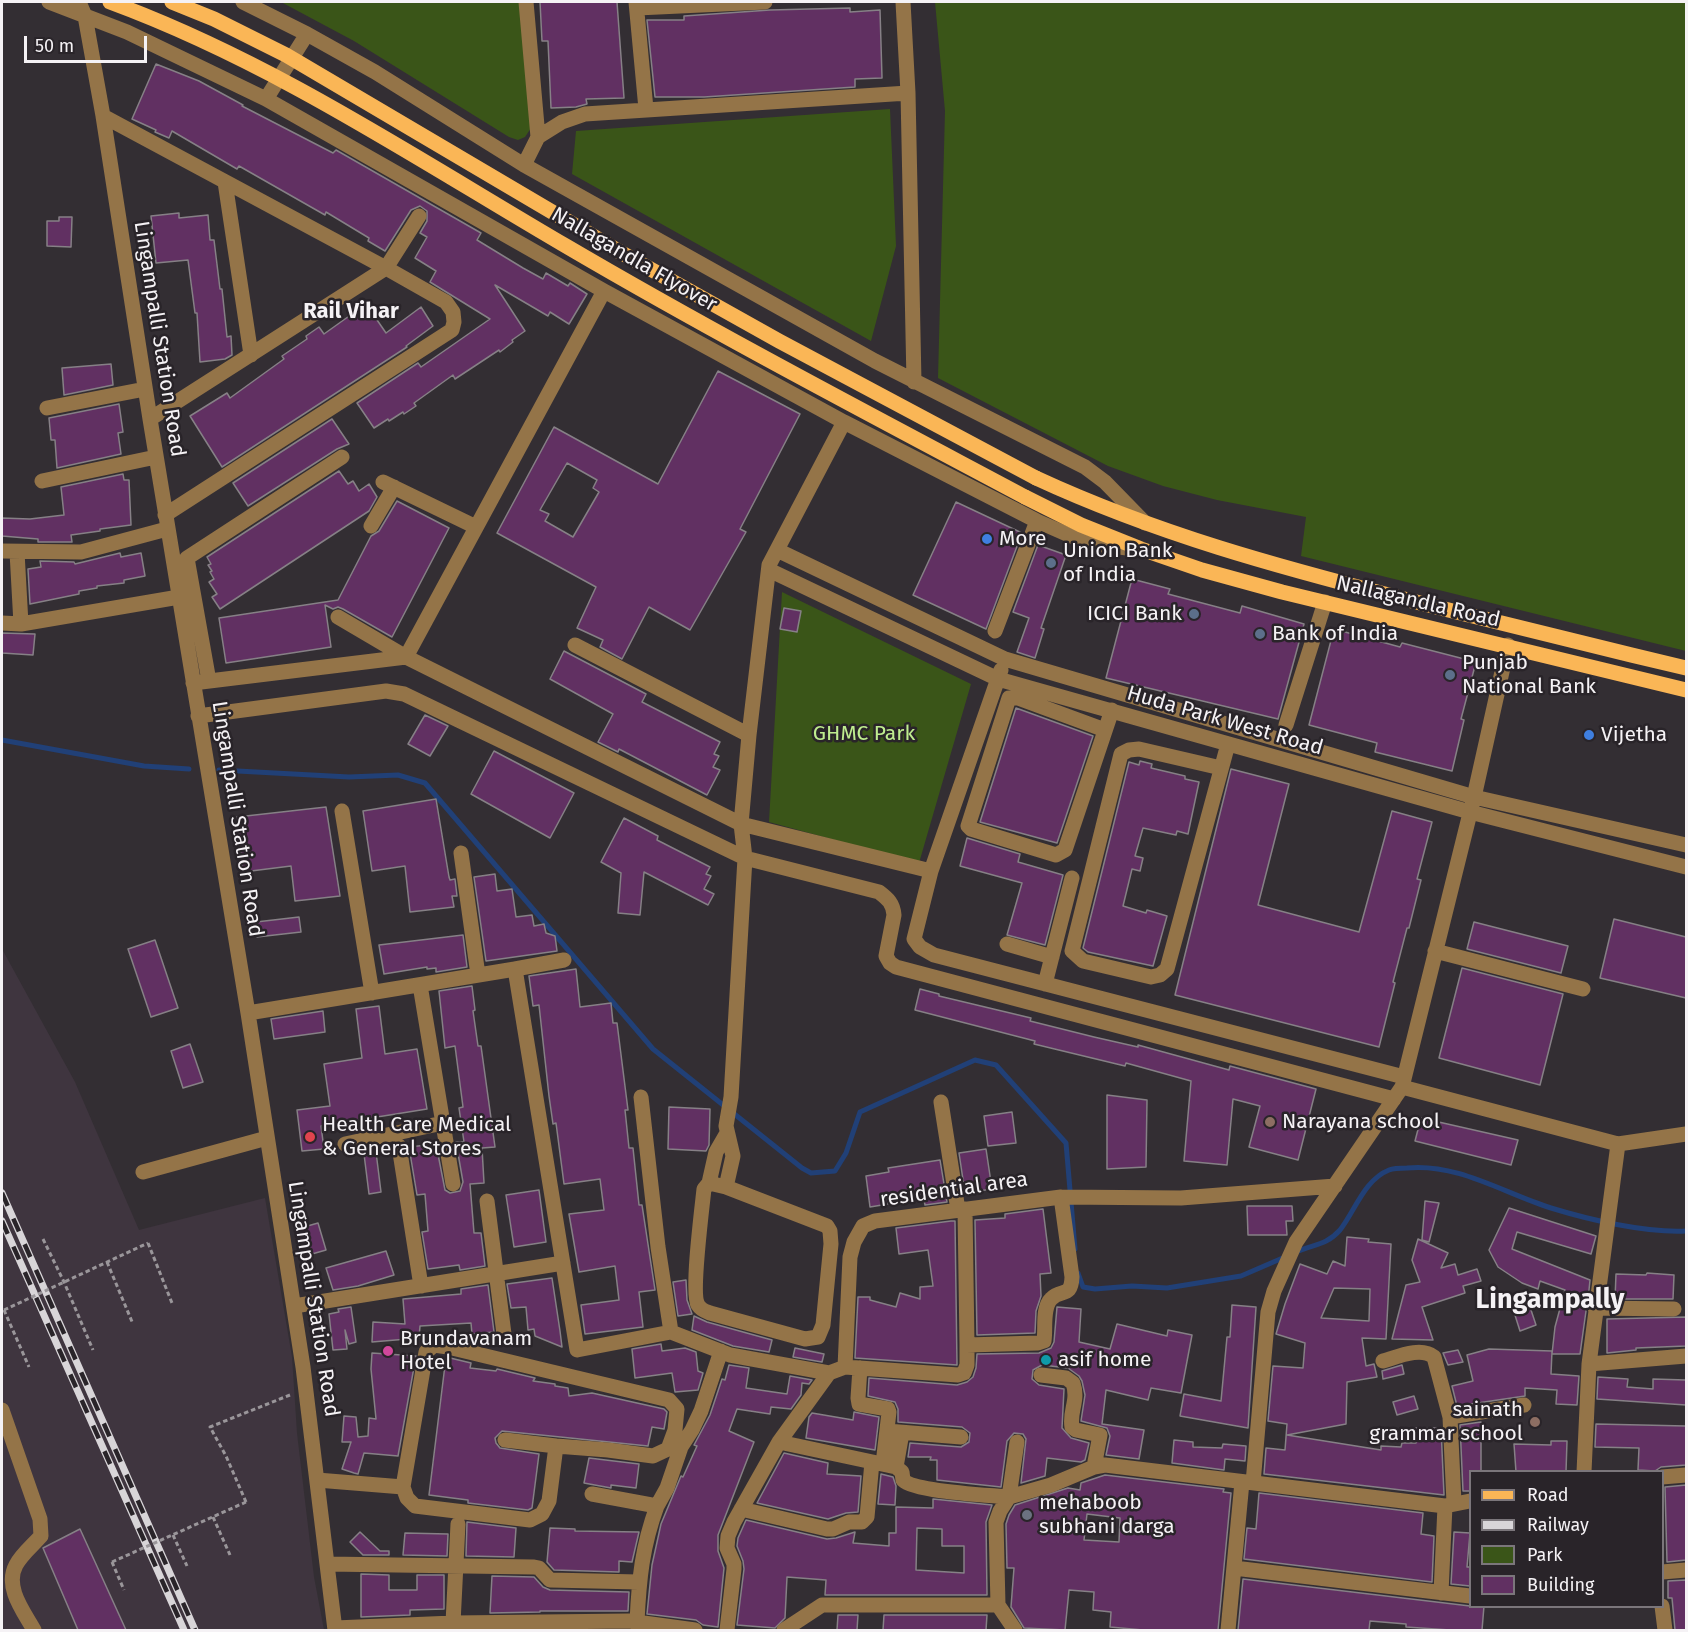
<!DOCTYPE html>
<html>
<head>
<meta charset="utf-8">
<style>
	body { margin:0 }
	#map { position:relative; width:1688px; height:1632px; overflow:hidden; background:#332e33; font-family:"Fira Sans",sans-serif }
	canvas { display:block }
	.frame { position:absolute; inset:0; border:3px solid #f5f2f5; pointer-events:none }
	.legend { position:absolute; left:1469px; top:1470px; width:195px; height:138px; box-sizing:border-box; background:#292429; border:2px solid #7b767b; margin:0; padding:8px 10px; list-style:none; font-size:18px; color:#f5f2f5 }
	.legend li { display:flex; align-items:center; gap:12px; height:30px }
	.legend b { width:30px; border:2px solid #7b767b }
	.scale { position:absolute; left:24px; top:36px; width:123px; height:27px; box-sizing:border-box; border:3px solid #f5f2f5; border-top:0; padding-left:8px; font-size:18px; line-height:21px; white-space:nowrap; color:#f5f2f5; -webkit-text-stroke:4px #292429; paint-order:stroke }
</style>
</head>
<body>
<div id="map">
<canvas width="1688" height="1632"></canvas>
<div class="frame"></div>
<ul class="legend">
<li><b style="height:8px;background:#fab656"></b>Road</li>
<li><b style="height:8px;background:#d8d5d8"></b>Railway</li>
<li><b style="height:16px;background:#3a5518"></b>Park</li>
<li><b style="height:16px;background:#613062"></b>Building</li>
</ul>
<div class="scale">50 m</div>
</div>
<script>
const ctx = document.querySelector('canvas').getContext('2d');
ctx.lineJoin = 'round';
function fill(path, color) { ctx.fillStyle = color; ctx.fill(path, 'evenodd'); }
function trace(path, color, width, dash) { ctx.strokeStyle = color; ctx.lineWidth = width; ctx.lineCap = dash ? 'butt' : 'round'; ctx.setLineDash(dash || []); ctx.stroke(path); }
function label(font, color, halo, rows, align = 'center') {
  ctx.font = font + ' "Fira Sans",sans-serif'; ctx.lineWidth = 5; ctx.setLineDash([]); ctx.textBaseline = 'middle'; ctx.strokeStyle = halo; ctx.fillStyle = color; for (const [text, x, y, turn = 0] of rows) {
    ctx.save(); ctx.translate(x, y); ctx.rotate((+turn || 0) * Math.PI / 180); ctx.textAlign = isNaN(turn) ? turn : align; if (halo) ctx.strokeText(text, 0, 0); ctx.fillText(text, 0, 0); ctx.restore();
  }
}
fill(new Path2D(`
	M2 949 75 1082 139 1230 265 1198 292 1357 297 1433 314 1577 324 1630H2Z`), '#3f353f');
fill(new Path2D(`
	M281 2H522L531 128 525 137 518 140 509 137 354 41Z
	M935 2H1686V651L1301 556 1306 517 1217 500 1163 486 1108 466 938 378 945 111Z
	M890 109 896 246 871 341 572 174 576 131Z
	M782 592 971 684 919 863 769 822Z`), '#3a5518');
trace(new Path2D(`
	M2 740 144 766 189 769
	M219 770 349 777 398 775 425 783 653 1049 802 1168 811 1173 835 1171 846 1153 860 1112 975 1060 996 1065 1066 1143 1075 1249
	M1296 1252C1313 1244 1326 1246 1340 1230 1355 1211 1364 1180 1389 1170 1394 1168 1401 1168 1407 1168 1458 1163 1503 1193 1551 1208 1590 1220 1646 1233 1686 1231
	M1078 1273 1083 1287 1095 1289 1132 1286 1167 1288 1241 1276 1285 1257`), '#214077', 5);
const building = new Path2D(`
	M540 2H617L624 98 586 99 587 104 576 107 551 108 548 41H542Z
	M850 8V12L880 10 882 78 855 79V87L704 97H655L647 20H684V16L770 10Z
	M156 64 199 81 243 105 242 106 333 153 336 150 481 233 477 240 523 268 543 279 546 273 568 286 570 283 587 294 569 324 550 312 548 316 495 285 525 331 512 340 513 342 500 352 499 350 455 379 453 375 414 403 416 406 404 414 403 412 389 421 388 419 374 428 357 403 418 363 421 367 490 319 430 282 436 271 415 258 427 237 420 233 427 221V211L420 206 411 210 385 251 368 241 369 238 326 212 325 215 239 166 237 169 172 131 169 138 155 132 156 130 132 119Z
	M179 213V218L208 215 210 240H214L220 289H222L227 337 231 336 232 355 225 359 200 362 197 313H195L188 260 156 263 151 216Z
	M59 217H72L71 247 47 246V221H59Z
	M366 304 386 333 421 307 433 326 406 346 407 347 222 467 190 416 227 393 230 398 284 359 282 356 307 339 306 336 319 327 324 334Z
	M111 364 113 385 64 395 62 368Z
	M718 371 800 414 740 529 746 532 690 630 649 607 622 659 600 647 603 640 577 628 596 587 497 533 554 427 658 484ZM567 463 597 480 593 488 599 492 573 537 545 521 549 514 540 510Z
	M119 404 123 432 118 433 121 454 57 468 55 440H51L49 418Z
	M332 419 349 444 337 449 248 506 233 483Z
	M339 471 348 484 353 481 359 491 369 484 377 497 369 511 220 609 212 597 217 594 209 582 214 579 210 572 212 571 208 565 211 564 207 557Z
	M123 474 124 480H129L131 525 100 529V531L71 535 72 542H38V539L2 536V518L30 519 64 515 61 487Z
	M397 501 449 528 392 637 343 609 338 607 333 609 325 605 331 647 226 663 219 618 338 600 371 536 379 531Z
	M956 502 1022 533 986 629 913 595Z
	M1038 545 1066 555 1041 628 1044 629 1035 658 1017 652 1029 618 1013 612Z
	M120 553 121 557 141 553 145 576 124 580V583L97 586V588L79 591V594L30 604 28 569 41 567 40 561 74 562 75 564Z
	M1132 579 1170 589 1168 594 1240 613 1242 606 1304 624 1278 719 1106 678Z
	M784 608 801 611 797 632 780 629Z
	M1334 629 1400 647 1402 643 1476 662 1461 719 1464 720 1452 771 1375 752 1377 743 1309 725Z
	M2 633 35 634 33 655 2 653Z
	M564 651 646 694 642 702 720 742 714 754 719 756 713 767 720 770 707 795 619 749 618 752 598 742 613 714 550 679Z
	M1016 708 1093 736 1057 843 980 822Z
	M425 715 448 726 430 756 408 744Z
	M494 751 574 793 550 838 471 794Z
	M1140 761 1152 764 1151 768 1185 776V779L1199 782 1188 834 1177 831 1176 835 1143 828 1135 856 1143 858 1140 871 1132 869 1123 906 1146 913 1147 910 1167 916 1153 966 1088 952 1083 948 1129 762 1139 765Z
	M1231 769 1289 784 1258 905 1359 932 1392 811 1432 822 1417 879 1421 880 1409 928H1407L1393 982 1395 983 1379 1047 1175 995Z
	M436 799 449 877 450 880 455 879 457 896H452L454 907 410 912 405 866 372 871 363 811Z
	M326 807 340 896 295 901 291 866 243 872 237 817Z
	M624 818 658 836 657 840 710 867 706 874 711 876 704 889 714 894 708 905 644 872 640 915 618 913 621 873 601 862Z
	M967 838 1020 854 1018 862 1063 875 1045 945 1007 935 1022 883 960 866Z
	M495 874 497 891 512 889 516 917 532 915 534 926 544 924 546 933 555 936 557 951 486 961 474 877Z
	M299 917 301 932 257 937 256 922Z
	M1614 919 1686 937V998L1600 978Z
	M1474 922 1568 946 1561 973 1467 949Z
	M463 935 467 967 436 972V968L427 969V967L384 974 379 945Z
	M155 940 178 1008 151 1017 128 949Z
	M1462 968 1563 994 1540 1085 1439 1058Z
	M576 969 580 1007 611 1003 613 1023H617L628 1110H625L629 1148H633L639 1205H642L655 1290 639 1292 643 1327 585 1334 581 1305 619 1300 615 1266 579 1272 569 1214 604 1210 600 1179 564 1184 556 1123 553 1124 549 1096 539 1005 533 1006 529 976Z
	M472 986 475 1010 473 1011 478 1046H481L495 1147 482 1148 484 1183 470 1184 474 1233H481L485 1266 460 1270 459 1265 428 1269 422 1232 428 1231 425 1194 417 1195 409 1147 436 1144 445 1190 450 1193 460 1191 463 1182 456 1142H464L459 1108 463 1107 455 1046 445 1048 439 991Z
	M920 989 939 994V996L1031 1018 1030 1021 1094 1037 1138 1047V1045L1229 1070 1230 1066 1316 1089 1298 1160 1249 1147 1260 1106 1233 1099 1227 1165 1184 1161 1191 1081 1126 1063 1125 1066 1034 1044 1035 1041 915 1010Z
	M379 1006 385 1054 417 1049 427 1109 321 1126 324 1149 302 1151 297 1110 330 1106 324 1064 362 1058 356 1009Z
	M323 1011 325 1032 274 1039 271 1019Z
	M190 1044 203 1082 183 1088 171 1051Z
	M1107 1095 1147 1100 1146 1167 1107 1169Z
	M669 1107 710 1109 709 1145 706 1151 668 1149Z
	M1012 1112 1016 1143 988 1146 984 1116Z
	M1421 1118 1518 1140 1511 1165 1415 1141Z
	M986 1149 992 1189 965 1193 959 1153Z
	M376 1152 381 1192 369 1194 364 1154Z
	M940 1160 947 1202 925 1205 923 1194 887 1200 888 1204 870 1207 866 1176 889 1172 888 1168Z
	M539 1190 546 1242 514 1247 506 1195Z
	M1425 1201 1439 1203 1429 1242 1422 1240Z
	M1247 1206H1292L1293 1221H1286L1287 1235H1248Z
	M1509 1208 1596 1236 1591 1254 1517 1232 1512 1249 1590 1280 1589 1290 1583 1306 1585 1307 1586 1311 1580 1354H1552L1555 1327 1565 1290 1540 1281 1538 1289 1522 1283 1498 1267 1489 1250Z
	M1043 1209 1051 1273 1040 1274 1041 1296 1036 1311 1035 1333 977 1335 975 1220 1005 1218V1214Z
	M951 1221H955L957 1365 855 1358 858 1297H870V1300L896 1307 900 1293 920 1299V1287L933 1286 928 1250 899 1254 896 1228Z
	M318 1223 326 1250 312 1254 304 1227Z
	M1347 1237 1369 1239 1368 1242 1391 1244 1386 1339 1362 1338 1366 1366 1374 1364 1377 1377 1347 1382 1346 1424 1287 1435 1381 1450V1446L1401 1447 1402 1443H1416V1428H1441L1444 1495 1264 1474 1266 1448 1285 1450 1287 1424 1268 1421 1273 1366 1303 1368 1305 1343 1276 1334 1285 1304 1300 1264 1327 1274 1333 1261 1345 1266ZM1334 1288 1370 1289 1369 1321 1321 1318Z
	M1418 1239 1448 1253 1441 1268 1455 1264 1458 1275 1477 1269 1481 1281 1463 1286 1465 1293 1422 1307 1433 1340 1392 1339 1406 1285 1420 1282 1412 1260Z
	M386 1251 394 1275 358 1286 333 1290 326 1268Z
	M1647 1273 1674 1275 1673 1299H1615L1616 1274 1646 1275Z
	M552 1278 560 1331 562 1347 535 1336 534 1329 528 1330 526 1307 511 1308 507 1284Z
	M686 1280 687 1300 692 1314 678 1316 673 1282Z
	M488 1285 494 1332 472 1334 471 1323 420 1326 419 1338 372 1342 373 1322 405 1324 403 1299 461 1294V1289Z
	M1232 1305 1256 1307 1248 1428 1180 1416 1184 1394 1221 1401 1227 1337H1230Z
	M351 1307 356 1342 349 1344 345 1330 347 1349 333 1350 329 1314 339 1312 338 1309Z
	M1057 1307 1081 1309 1079 1342 1110 1349 1117 1324 1167 1336 1168 1330 1192 1335 1181 1393 1151 1388 1148 1400 1106 1390 1102 1424 1144 1430 1139 1459 1106 1455 1110 1436 1107 1428 1081 1421 1085 1395 1082 1381 1079 1376 1068 1368 1042 1365 1033 1370 1032 1379 1039 1385 1064 1389 1062 1428 1071 1438 1089 1443 1085 1460 1081 1462 1047 1458 1045 1476 1021 1483 1026 1439 1023 1434 1014 1433 1007 1441 1001 1487 937 1480V1460H930L931 1457H908L910 1443 961 1447 969 1442 970 1433 962 1427 898 1422V1409L895 1402 868 1396 869 1378 957 1385 967 1382 973 1377 976 1368 977 1354 1039 1353 1051 1348 1054 1342Z
	M1530 1307 1536 1325 1520 1331 1514 1312Z
	M694 1316 707 1322 772 1340 769 1352 733 1346 692 1330Z
	M1686 1317V1346L1636 1348V1350L1607 1353V1319Z
	M661 1344 662 1351 685 1348 696 1352 698 1371 703 1373 698 1390 675 1392 672 1373 635 1378 632 1349Z
	M795 1348 824 1354 822 1362 793 1357Z
	M1489 1349 1552 1351 1551 1374 1579 1376 1577 1405 1556 1404 1557 1390 1525 1388V1396L1457 1406 1452 1386 1473 1381 1467 1355Z
	M1458 1350 1463 1362 1448 1365 1443 1353Z
	M372 1353 416 1356 398 1456 364 1453 358 1474 354 1473 342 1469 351 1442H342L344 1416 356 1417 358 1437 368 1436 369 1418 376 1419 371 1369Z
	M446 1357 471 1363 470 1368 496 1371 497 1369 535 1378 533 1381 555 1384V1386L568 1388 569 1396 592 1393 664 1409 667 1412 664 1429 652 1427 648 1446 502 1431 495 1438 496 1443 500 1448 539 1454 532 1508 528 1510 468 1503V1500L429 1495Z
	M729 1365 749 1368 746 1388 787 1394 790 1376 812 1380 809 1384 802 1383 801 1395 791 1409 771 1407 770 1414 737 1409 729 1431 754 1442 718 1535V1551L724 1568 718 1627 703 1625 696 1620 647 1614 652 1565 661 1524 681 1476 683 1477 697 1446 694 1445 710 1415 722 1379 725 1380Z
	M1402 1365 1404 1374 1383 1379 1382 1371Z
	M1598 1377 1628 1379 1627 1387 1653 1389V1379L1686 1380V1405L1597 1399Z
	M1414 1396 1418 1409 1397 1415 1393 1402Z
	M854 1412 879 1417 875 1450 806 1438 809 1417 812 1413 853 1420Z
	M1481 1422V1472H1470V1491H1463L1460 1425Z
	M1596 1424 1686 1426V1465L1661 1467 1655 1471 1638 1470 1639 1448 1595 1447Z
	M1174 1440 1193 1442V1447L1222 1448 1223 1444 1246 1446 1245 1461 1225 1459 1224 1470 1172 1463Z
	M1551 1441H1567L1566 1472H1516L1514 1444 1551 1445Z
	M784 1453 828 1463 827 1474 861 1476 858 1512 846 1513 828 1519 757 1503Z
	M589 1458 639 1464 636 1488 611 1485V1488L584 1483Z
	M881 1474 893 1477 896 1486 895 1505 878 1504Z
	M1105 1475 1224 1489 1223 1492 1231 1493 1218 1630H1143L1110 1627 1111 1612 1093 1610 1094 1592 1069 1590 1065 1630 1024 1628 1011 1607 1014 1568H1007L1006 1524 1009 1515 1015 1505 1068 1488 1080 1490 1081 1483ZM1087 1514 1120 1518 1119 1542 1084 1540Z
	M1686 1485V1560L1667 1562 1665 1487Z
	M1259 1493 1423 1513 1421 1534 1434 1536 1432 1582 1244 1559 1247 1528 1256 1529Z
	M933 1499 992 1505 986 1522 987 1595H825L826 1580 787 1577 785 1618 775 1628 737 1625 744 1569 743 1561 737 1546 738 1538 746 1520 827 1539 836 1538 855 1532 853 1543 889 1546V1533H896V1507L933 1508ZM917 1528 942 1529V1546H964V1573L916 1570Z
	M467 1522 516 1528 514 1557 466 1556Z
	M550 1528 575 1529V1531L639 1532 632 1562 619 1561V1572L554 1570 547 1562Z
	M80 1529 126 1630H78L43 1548Z
	M360 1532 380 1551H389V1555H363L350 1542Z
	M1454 1532 1470 1533 1467 1567H1470V1586L1451 1584Z
	M405 1533 448 1534 447 1556 403 1555Z
	M361 1574 389 1575V1590H417V1575H444V1609L410 1610V1615L361 1617Z
	M492 1576 534 1577 543 1587 550 1590 629 1592 628 1611H540V1612L490 1613Z
	M1243 1579 1470 1606H1484L1482 1630H1450L1406 1627V1624L1370 1621 1369 1630H1238Z
	M1686 1580V1630H1675L1672 1598H1668V1581Z
	M838 1615H858L857 1630H837Z
	M884 1615H987L986 1630H883Z`);
fill(building, '#613062');
trace(building, '#868086', 1.5);
trace(new Path2D(`
	M43 1239 64 1282 93 1350
	M148 1243 172 1303
	M107 1262 133 1324
	M4 1310 29 1367
	M246 1502 226 1456 210 1427 290 1395
	M213 1517 230 1555
	M173 1535 187 1566
	M112 1562 124 1590`), '#9a969a', 3, [4.5, 3]);
trace(new Path2D(`
	M49 2 127 32 266 99 604 291 844 422 1037 521 1087 543 1135 549
	M79 2 85 16 103 116 150 419 248 1013 303 1367 335 1630
	M243 2 307 34 375 72 524 165 875 361 1085 467 1105 482 1145 523
	M636 2 646 109
	M903 2 908 93 914 382
	M637 8 765 2
	M266 99 307 34
	M103 116 386 268 446 302 453 312 454 322 452 330 165 515
	M538 137 562 122 585 114 908 93
	M524 165 538 137 526 2
	M225 182 251 355
	M47 408 145 389
	M150 419 386 268 419 216
	M42 481 156 457
	M383 482 476 527
	M371 526 394 487
	M777 550 1005 659 1474 797 1686 845
	M2 551 81 552 167 529
	M17 552 21 624
	M769 570 998 679 1470 812 1686 867
	M338 617 406 657 604 291
	M2 623 21 624 179 597
	M995 631 1037 521
	M575 645 749 735
	M209 681 187 558 342 457
	M193 683 406 657 741 824 931 871 914 939 920 947 934 955 1404 1077
	M198 716 386 691 404 694 745 858 879 892C888 899 893 903 894 915L886 956 890 963 896 967 1394 1099
	M1286 725 1325 602
	M1105 730 1018 698H1009L968 826 971 829 1056 855 1065 850 1112 710
	M1221 768 1139 749 1129 750 1121 754 1072 951 1083 961 1151 977 1160 975 1167 969 1228 744
	M342 811 372 993
	M461 853 478 975
	M931 871 1001 670
	M1007 944 1052 957
	M1435 951 1583 989
	M515 969 564 960
	M1045 984 1072 878
	M420 985 453 1184
	M248 1013 515 969 577 1350 671 1332 730 1355 829 1373
	M1402 1087 1618 1144 1686 1134
	M641 1097 658 1247 671 1332
	M941 1102 958 1210
	M345 1144 443 1123
	M399 1146 421 1286
	M143 1172 267 1138
	M709 1183 726 1187 827 1226 830 1231 831 1244 823 1325 818 1337 805 1339 710 1313C705 1311 701 1310 698 1305 691 1294 702 1208 704 1189Z
	M709 1183 716 1152 727 1133
	M726 1187 733 1156 726 1126 731 1097 745 858 741 824 749 735 769 565 844 422
	M1061 1197 1181 1198 1335 1186
	M487 1201 504 1334
	M294 1306 563 1263
	M1595 1308 1674 1309
	M434 1345 448 1347 669 1400 677 1409 675 1430 668 1449 653 1456 608 1450 556 1446 549 1501 542 1514 530 1520 415 1506 407 1498 403 1487 426 1352Z
	M1383 1361C1397 1357 1421 1346 1434 1357L1450 1417 1454 1503
	M1589 1364 1686 1356
	M845 1367 958 1375 964 1373 967 1365V1345L965 1209
	M860 1368 858 1398 859 1404 888 1409 889 1412 883 1464
	M1041 1375 1066 1378 1073 1383C1079 1401 1069 1411 1072 1427L1076 1430 1100 1435 1094 1467
	M2 1410 40 1519 41 1536C33 1545 21 1555 16 1565 4 1587 24 1612 34 1630
	M1450 1417 1524 1405
	M887 1431 961 1437
	M505 1440 556 1446
	M779 1442 896 1467 902 1472 903 1480C915 1492 989 1495 1009 1497L1017 1442
	M896 1467 902 1433
	M1584 1472 1589 1364 1618 1144
	M1662 1477 1686 1475
	M317 1480 403 1487
	M1253 1483 1268 1312 1274 1291 1296 1242 1402 1087 1474 797 1508 645
	M592 1494 657 1506C642 1547 639 1579 637 1622
	M657 1506 667 1488 681 1447 692 1430 701 1411 721 1351
	M741 1509 827 1529H833L849 1522H862L867 1517 872 1462
	M327 1564 534 1567 539 1568 550 1580 639 1582
	M1234 1568 1470 1596
	M1662 1572 1686 1570
	M1441 1593 1445 1506
	M1662 1606 1665 1630
	M453 1623 458 1524
	M335 1628 453 1623 629 1621 695 1630
	M727 1630 734 1569V1564L727 1548 728 1536 734 1522 779 1442 829 1373 845 1367 850 1257 854 1242 863 1226 875 1221 1061 1197 1072 1277C1071 1299 1061 1288 1051 1299 1042 1308 1046 1328 1044 1341L1038 1343 967 1345
	M784 1630 822 1605H998
	M1015 1630 998 1605 996 1522 1000 1511 1009 1497 1051 1485 1094 1467 1105 1465 1445 1506 1470 1501
	M1228 1630 1242 1482`), '#947448', 15);
trace(new Path2D(`
	M1036 478C1157 534 1279 567 1408 600 1500 623 1593 646 1686 668
	M1025 497 1081 525 1141 549 1202 570 1282 592 1686 690`), '#fab656', 15);
const rail = new Path2D(`
	M2 1193 195 1630
	M2 1221 184 1630`);
trace(rail, '#d8d5d8', 7);
trace(rail, '#292429', 4.5, [14]);
trace(new Path2D(`
	M4 1310 148 1243
	M112 1562 246 1502`), '#9a969a', 3, [4.5, 3]);
trace(new Path2D(`
	M110 2C273 62 417 159 566 246 716 334 871 415 1025 497
	M172 2 214 19 286 55 620 252 779 341 1036 478`), '#fab656', 15);
for (const [x, y, r, color] of [
	[987,539,6,"#3f7fe0"],
	[1051,563,6,"#5c6f8a"],
	[1194,614,6,"#5c6f8a"],
	[1260,634,6,"#5c6f8a"],
	[1450,675,6,"#5c6f8a"],
	[1589,735,6,"#3f7fe0"],
	[1270,1122,6,"#8d6e63"],
	[310,1137,6,"#e0444e"],
	[388,1351,6,"#d1479c"],
	[1046,1360,6,"#0f9aa8"],
	[1535,1422,6,"#8d6e63"],
	[1027,1515,6,"#6b7280"]
]) { const dot = new Path2D(); dot.arc(x, y, r, 0, 2 * Math.PI); ctx.fillStyle = color; ctx.fill(dot); trace(dot, '#292429', 2); }
label('21px', '#f5f2f5', '#292429', [
	["Nallagandla Flyover",634,260,30],
	["Lingampalli Station Road",159,339,81],
	["Nallagandla Road",1418,602,13],
	["Huda Park West Road",1225,721,16],
	["Lingampalli Station Road",237,819,81],
	["residential area",954,1190,-8],
	["Lingampalli Station Road",313,1299,81]
]);
label('21px', '#f5f2f5', '#292429', [
	["More",999,539],
	["Union Bank",1063,551],
	["of India",1063,575],
	["ICICI Bank",1182,614,"right"],
	["Bank of India",1272,634],
	["Punjab",1462,663],
	["National Bank",1462,687],
	["Vijetha",1601,735],
	["Narayana school",1282,1122],
	["Health Care Medical",322,1125],
	["& General Stores",322,1149],
	["Brundavanam",400,1339],
	["Hotel",400,1363],
	["asif home",1058,1360],
	["sainath",1523,1410,"right"],
	["grammar school",1523,1434,"right"],
	["mehaboob",1039,1503],
	["subhani darga",1039,1527]
], 'left');
label('21px', '#bfed8f', '#292429', [
	["GHMC Park",864,734]
]);
label('bold 22px', '#f5f2f5', '#292429', [
	["Rail Vihar",351,312]
]);
label('bold 27px', '#f5f2f5', '#292429', [
	["Lingampally",1550,1300]
]);
</script>
</body>
</html>
